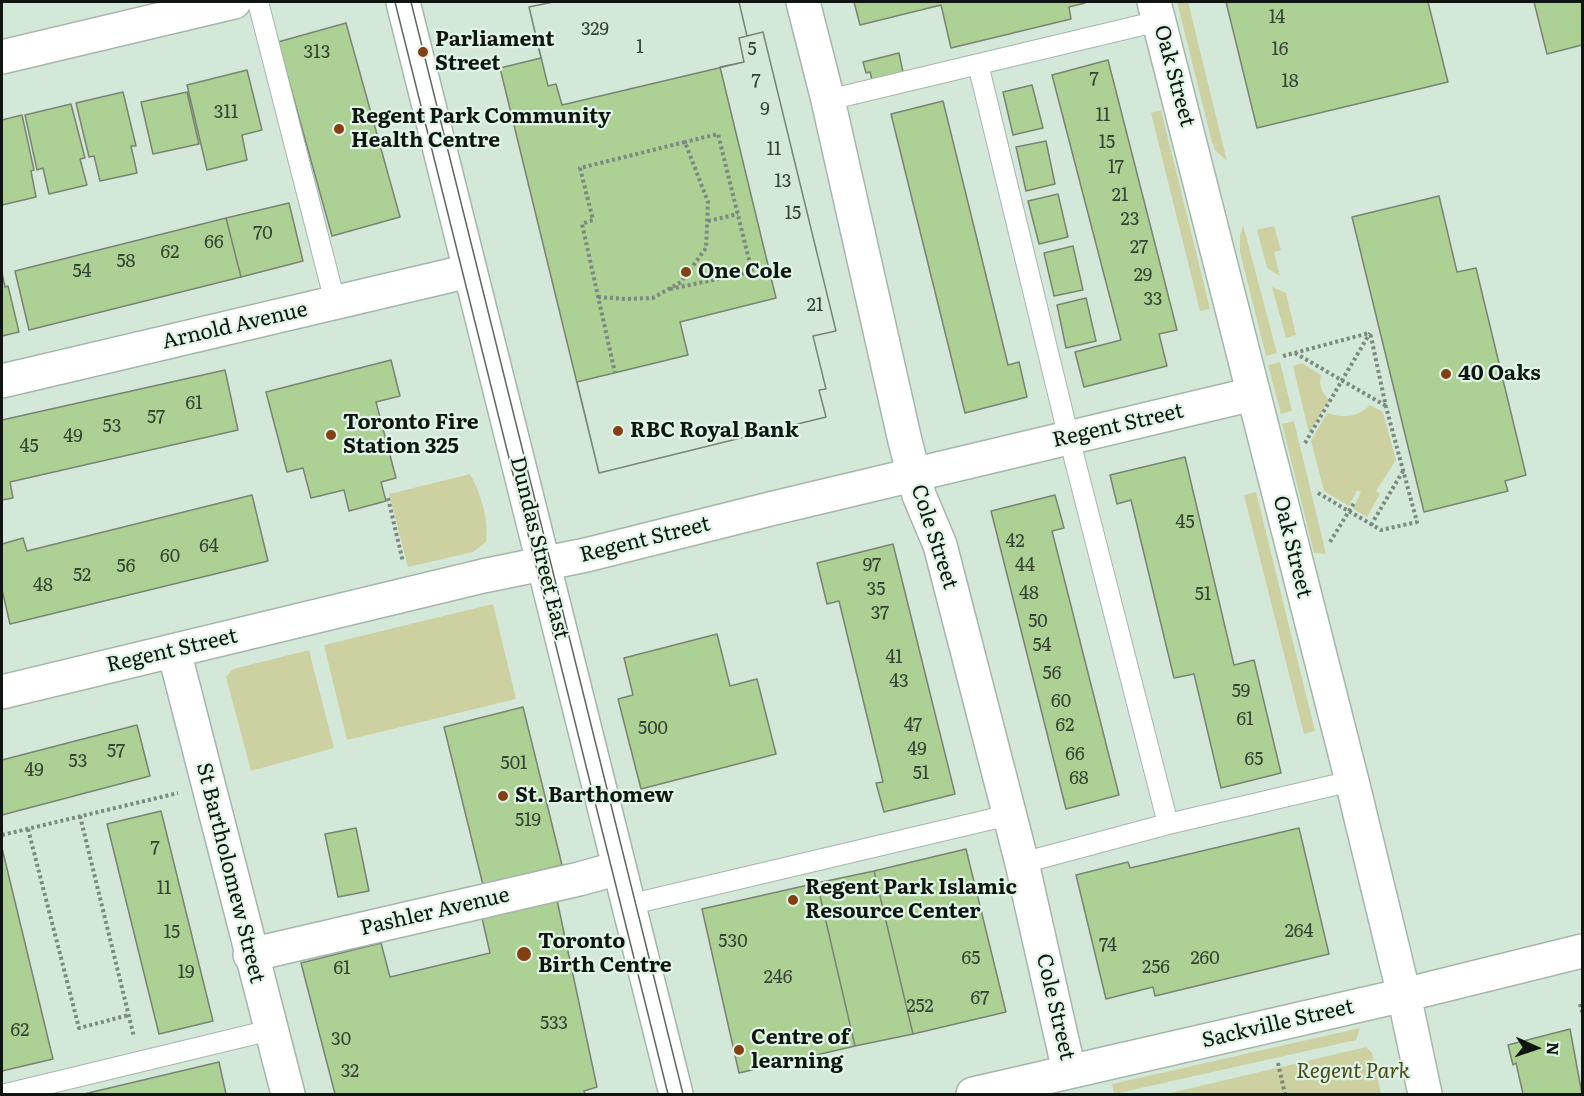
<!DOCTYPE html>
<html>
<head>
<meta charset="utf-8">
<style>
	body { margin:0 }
	#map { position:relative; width:1584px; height:1096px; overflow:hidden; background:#d4e8d9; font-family:Literata,serif }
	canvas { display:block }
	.frame { position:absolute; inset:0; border:3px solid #0f1611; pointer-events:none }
	.north { position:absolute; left:1506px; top:1018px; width:60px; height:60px; -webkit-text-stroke:4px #e1f5e6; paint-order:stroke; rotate:93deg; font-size:16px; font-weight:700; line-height:24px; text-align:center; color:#0f1611 }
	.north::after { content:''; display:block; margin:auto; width:21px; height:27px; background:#0f1611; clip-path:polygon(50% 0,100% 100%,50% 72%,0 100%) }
</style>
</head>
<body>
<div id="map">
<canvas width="1584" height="1096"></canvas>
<div class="frame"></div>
<div class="north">N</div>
</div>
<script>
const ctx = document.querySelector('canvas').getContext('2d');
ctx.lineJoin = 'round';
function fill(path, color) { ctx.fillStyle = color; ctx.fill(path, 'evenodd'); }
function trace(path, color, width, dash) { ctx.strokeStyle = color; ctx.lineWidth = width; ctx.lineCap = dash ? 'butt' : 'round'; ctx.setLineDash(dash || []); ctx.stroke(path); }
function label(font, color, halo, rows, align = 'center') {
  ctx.font = font + ' Literata,serif'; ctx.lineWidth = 4.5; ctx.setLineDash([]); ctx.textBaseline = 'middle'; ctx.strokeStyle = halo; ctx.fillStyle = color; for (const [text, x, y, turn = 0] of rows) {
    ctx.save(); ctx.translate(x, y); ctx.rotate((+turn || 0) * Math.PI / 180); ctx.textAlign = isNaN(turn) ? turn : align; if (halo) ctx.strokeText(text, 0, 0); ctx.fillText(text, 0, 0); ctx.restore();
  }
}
fill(new Path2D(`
	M1177 2H1188L1227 161 1215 150 1212 142Z
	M1161 110 1210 309 1200 311 1151 113Z
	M1243 225 1277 353 1266 356 1240 252V236Z
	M1274 226 1281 250 1274 252 1280 276 1267 268 1257 230Z
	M1272 287 1286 293 1296 335 1286 338Z
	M1280 362 1292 411 1281 414 1268 365Z
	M1302 363 1321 375C1319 386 1321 391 1329 400L1309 433 1293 366Z
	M1370 405 1383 412 1396 460 1376 491 1380 494 1367 517 1353 509 1361 492 1357 490 1349 506 1324 491 1311 441 1327 413C1343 418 1357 418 1370 405Z
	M1294 421 1326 554 1314 553 1282 424Z
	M470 474C481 494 489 519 486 542L473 552 408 567 389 494Z
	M1256 492 1315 731 1304 734 1244 495Z
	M493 604 516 699 347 740 324 645Z
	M309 650 334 748 251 771 226 677 233 669Z
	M1360 1028 1356 1040 1114 1094 1112 1084Z
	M1366 1047 1372 1053 1381 1094H1166Z`), '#cdd1a2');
const building = new Path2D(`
	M553 2H739L747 36 739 38 744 62 562 105 556 84 548 86 529 7Z
	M553 2H739L747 36 763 32 836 331 813 336 826 389 819 390 826 417 599 473 500 68 541 58 529 7Z
	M854 2H1084L1085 3 1069 7 1071 19 951 48 941 5 860 25Z
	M1226 2H1428L1448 82 1257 128Z
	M1534 2H1582V45L1547 54Z
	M346 23 400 217 332 236 278 42Z
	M763 32 836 331 813 336 826 389 819 390 826 417 599 473 577 382 688 355 680 322 776 298 720 67 744 62 739 38Z
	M899 53 903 72 872 80 870 72 866 73 863 62Z
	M1108 60 1177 330 1159 334 1167 366 1084 387 1075 352 1121 340 1052 75Z
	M247 70 262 130 242 135 247 160 207 170 187 85Z
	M1032 85 1043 128 1013 135 1003 92Z
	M123 92 136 146H131L137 173 100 181 94 156 89 157 76 103Z
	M187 92 199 144 153 154 141 102Z
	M943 101 1008 365 1019 362 1027 397 965 413 891 114Z
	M71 104 85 158 80 159 87 185 49 194 43 168 37 170 25 115Z
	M22 115 34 170 31 171 36 197 2 205V120Z
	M1046 141 1055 184 1026 191 1016 147Z
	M1058 194 1068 237 1039 244 1028 201Z
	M1439 196 1457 272 1476 268 1526 475 1505 481 1508 491 1424 512 1352 217Z
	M289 203 303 261 241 277 226 218Z
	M226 218 241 277 29 330 15 271Z
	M1073 246 1083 290 1054 296 1044 253Z
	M2 273 5 287 8 286 19 332 2 336Z
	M1086 298 1096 341 1066 348 1057 305Z
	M391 360 400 396 376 402 396 478 381 482 386 501 349 511 344 490 311 498 303 468 287 472 266 392Z
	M225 370 238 430 10 482 13 498 2 500V420Z
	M1185 457 1234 665 1254 660 1281 773 1221 788 1194 674 1174 678 1131 500 1117 504 1110 475Z
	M252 495 268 561 10 624 2 590V544L23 538 27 551Z
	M1055 495 1064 528 1052 531 1119 795 1066 809 991 511Z
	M893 544 955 794 884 812 876 783 883 782 839 601 827 604 817 563Z
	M717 634 730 686 757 679 776 754 641 789 618 699 633 695 624 658Z
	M523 707 562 865 483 885 444 727Z
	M137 725 150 776 2 815V760Z
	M161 811 213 1021 159 1034 107 824Z
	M356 828 369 891 338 897 325 834Z
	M1299 828 1329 954 1155 996 1153 987 1106 999 1076 875 1128 862 1130 868Z
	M2 848 53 1059 2 1071Z
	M966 849 1006 1012 913 1034 874 871Z
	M874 871 913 1034 855 1046 817 883Z
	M817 883 855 1046 739 1073 702 909Z
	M557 900 597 1087 584 1091 585 1094H335L301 963 381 943 390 977 490 953 482 918Z
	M1570 1029 1582 1094H1523L1516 1063 1513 1065 1508 1045Z
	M219 1062 226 1094H84Z`);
fill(building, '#add094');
trace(building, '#798472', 1.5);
const lane = new Path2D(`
	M258 2 335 302
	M978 64 1064 418 1168 824
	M828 100 1159 21
	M1022 863 1168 824 1352 781
	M628 905 1009 815
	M6 1094 271 1030`);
const street = new Path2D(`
	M803 2 828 100 905 441 919 495 940 545 1022 863 1069 1071
	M1154 2 1352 781 1404 995 1425 1094
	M2 381 469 271
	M174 651 288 1094
	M2 692 483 576 586 555 774 508 1253 394
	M250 955 579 879 619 868
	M973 1094 1404 995 1582 951`);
const secondary = new Path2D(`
	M403 2 676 1094
	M2 57 234 2`);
trace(lane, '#a4b7a9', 22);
trace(street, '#a4b7a9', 36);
trace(secondary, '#a4b7a9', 36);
trace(new Path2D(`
	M708 221 738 214
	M670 289 752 272 718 134 685 142
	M598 297 626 299 653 298 681 282 706 248 708 202 685 142 580 168 593 220 582 224 615 373
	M1295 353 1386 406
	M1283 356 1369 333
	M1305 443 1370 333
	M1318 493 1381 530 1417 522 1386 407 1370 332
	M388 498 403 562
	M1371 525 1403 471
	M1330 542 1354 503
	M80 816 134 1037
	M28 829 79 1028 129 1015
	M2 835 178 793
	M1580 1004 1582 1012
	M1278 1063 1285 1094`), '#7b897f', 4, [3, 3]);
trace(lane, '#fff', 20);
trace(street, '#fff', 33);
trace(secondary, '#fff', 33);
trace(new Path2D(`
	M395 2 668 1094
	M411 2 683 1094`), '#5e6a61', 1.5);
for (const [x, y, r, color] of [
	[423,52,6,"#844014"],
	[339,129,6,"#844014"],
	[686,272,6,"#844014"],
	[1446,374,6,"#844014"],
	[618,431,6,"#844014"],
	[331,435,6,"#844014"],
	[503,796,6,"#844014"],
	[793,900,6,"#844014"],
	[524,954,8,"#844014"],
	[739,1050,6,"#844014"]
]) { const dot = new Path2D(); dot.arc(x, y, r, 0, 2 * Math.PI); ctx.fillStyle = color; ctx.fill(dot); trace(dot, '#e1f5e6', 2); }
label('18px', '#364432', null, [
	["14",1277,18],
	["329",595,30],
	["1",640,48],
	["5",752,50],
	["16",1280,50],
	["313",317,53],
	["7",1094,80],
	["7",756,82],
	["18",1290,82],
	["9",765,110],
	["311",226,113],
	["11",1103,116],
	["15",1107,143],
	["11",774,150],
	["17",1116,168],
	["13",783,182],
	["21",1120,196],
	["15",793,214],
	["23",1130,220],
	["70",263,234],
	["66",214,243],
	["27",1139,248],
	["62",170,253],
	["58",126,262],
	["54",82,272],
	["29",1143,276],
	["33",1153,300],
	["21",815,306],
	["61",194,404],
	["57",156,418],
	["53",112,427],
	["49",73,437],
	["45",29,447],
	["45",1185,523],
	["42",1015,542],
	["64",209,547],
	["60",170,557],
	["97",872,566],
	["44",1025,566],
	["56",126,567],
	["52",82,576],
	["48",43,586],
	["35",876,590],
	["48",1029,594],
	["51",1203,595],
	["37",880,614],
	["50",1038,622],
	["54",1042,646],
	["41",894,658],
	["56",1052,674],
	["43",899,682],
	["59",1241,692],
	["60",1061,702],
	["61",1245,720],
	["47",913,726],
	["62",1065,726],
	["500",653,729],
	["49",917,750],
	["57",116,752],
	["66",1075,755],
	["65",1254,760],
	["53",78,762],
	["501",514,764],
	["49",34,771],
	["51",921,774],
	["68",1079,779],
	["519",528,821],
	["7",155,849],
	["11",164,889],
	["264",1299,932],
	["15",172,933],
	["530",733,942],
	["74",1108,946],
	["65",971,959],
	["260",1205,959],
	["256",1156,968],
	["61",342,969],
	["19",186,973],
	["246",778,978],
	["67",980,999],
	["252",920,1007],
	["533",554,1024],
	["62",20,1031],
	["30",341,1040],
	["32",350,1072]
]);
label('bold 21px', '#0f1611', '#e1f5e6', [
	["Parliament",435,40],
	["Street",435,64],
	["Regent Park Community",351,117],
	["Health Centre",351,141],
	["One Cole",698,272],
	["40 Oaks",1458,374],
	["Toronto Fire",343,423],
	["Station 325",343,447],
	["RBC Royal Bank",630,431],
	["St. Barthomew",515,796],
	["Regent Park Islamic",805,888],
	["Resource Center",805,912],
	["Toronto",538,942],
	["Birth Centre",538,966],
	["Centre of",751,1038],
	["learning",751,1062]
], 'left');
label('21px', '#0f1611', '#e1f5e6', [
	["Oak Street",1174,76,75],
	["Arnold Avenue",235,326,-13],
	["Regent Street",1118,426,-13],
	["Cole Street",934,537,72],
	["Regent Street",645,540,-14],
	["Oak Street",1292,547,76],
	["Dundas Street East",539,548,76],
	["Regent Street",172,651,-13],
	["St Bartholomew Street",230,873,76],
	["Pashler Avenue",435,912,-13],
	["Cole Street",1055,1007,77],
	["Sackville Street",1278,1024,-13]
]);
label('italic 21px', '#464815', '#e1f5e6', [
	["Regent Park",1353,1072]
]);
</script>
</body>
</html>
